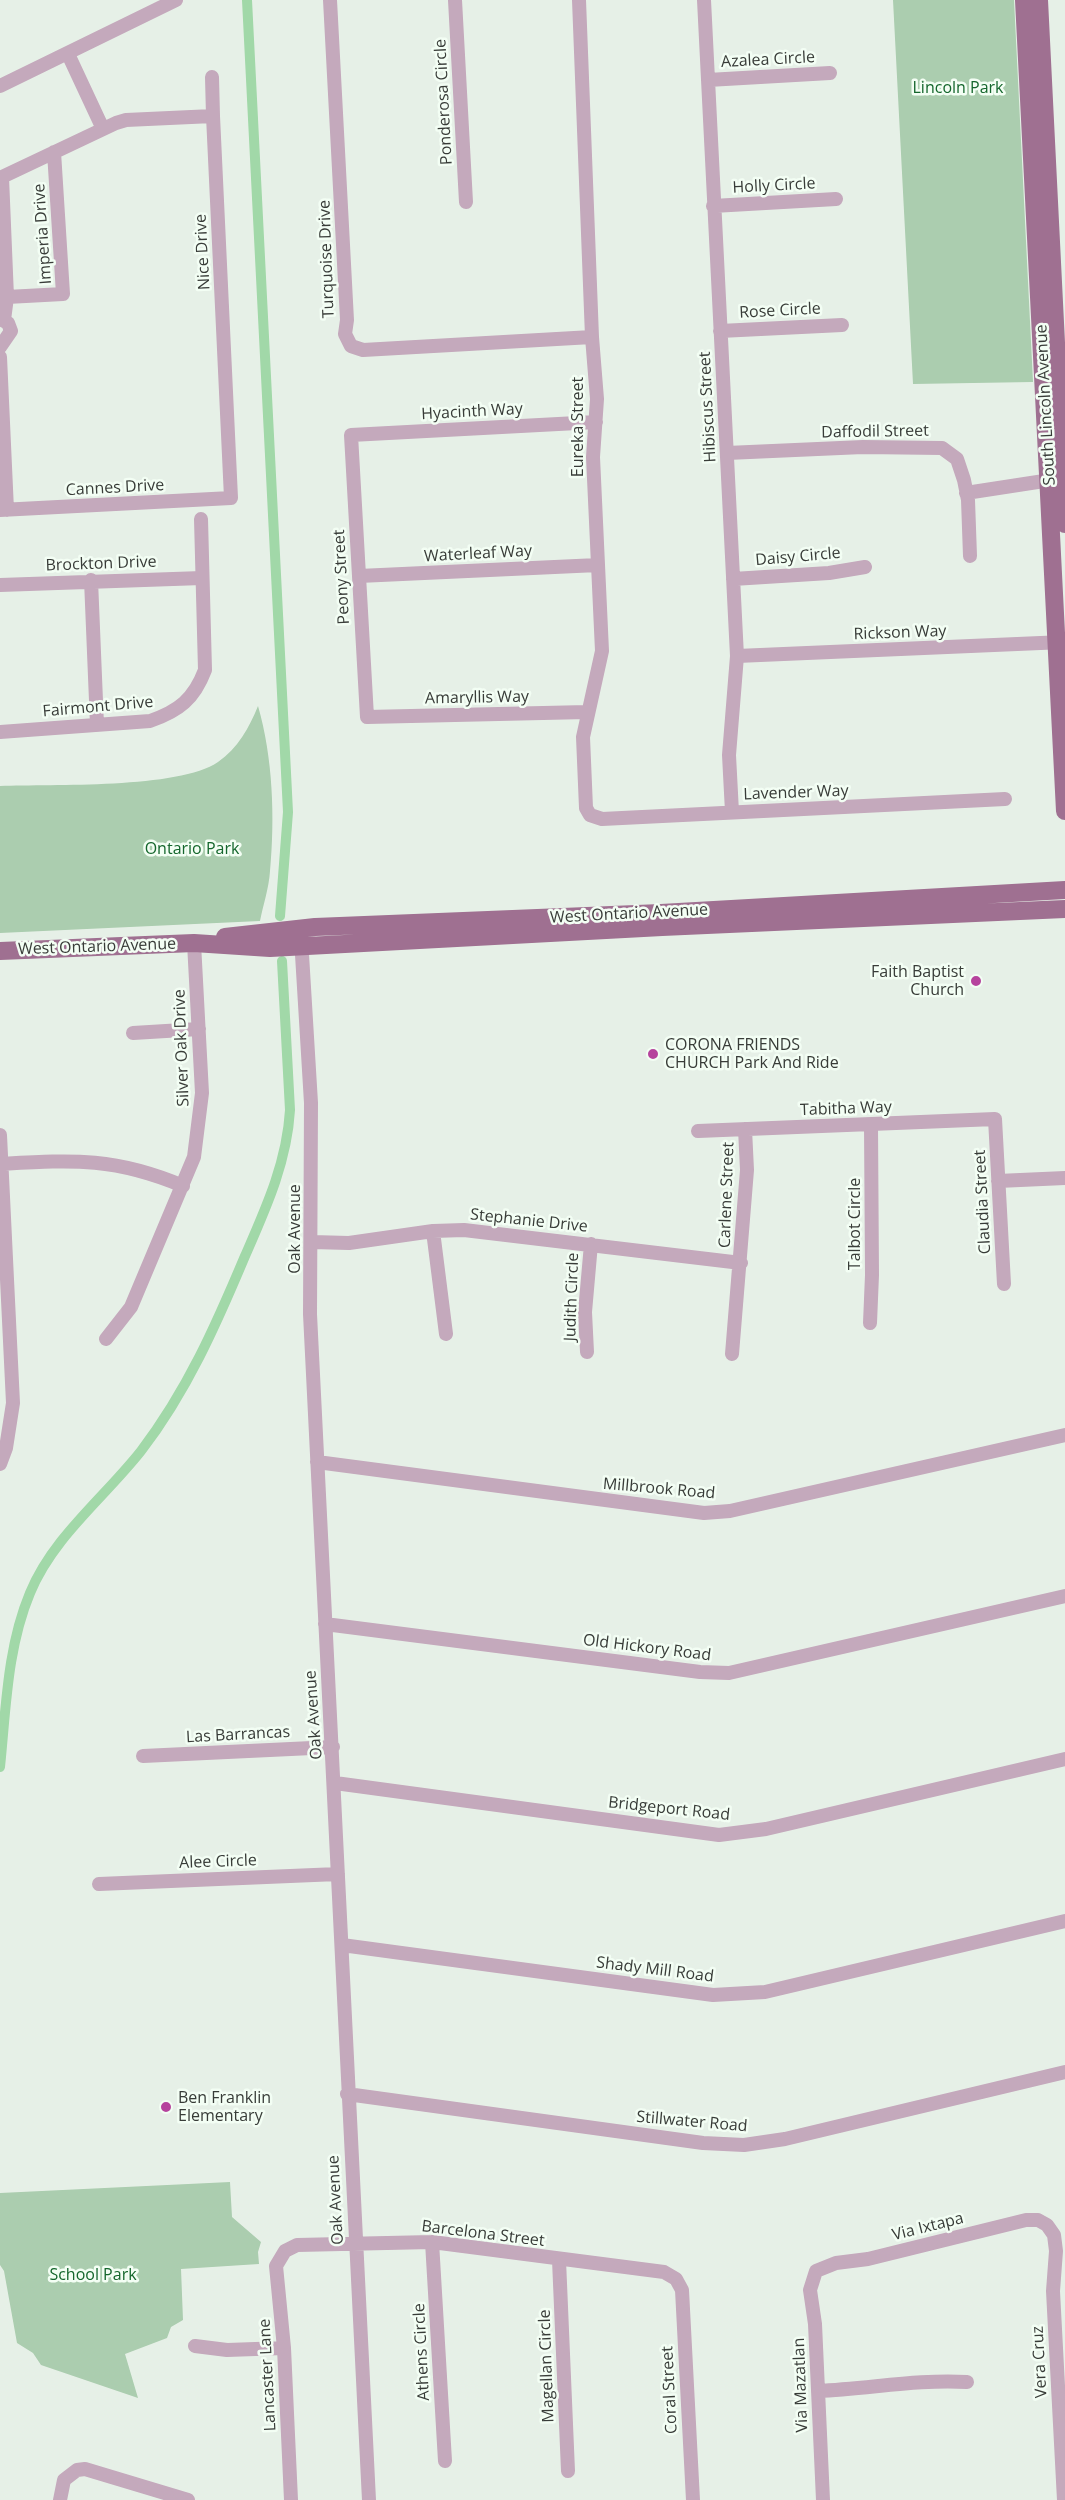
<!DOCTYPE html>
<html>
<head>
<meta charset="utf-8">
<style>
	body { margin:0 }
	canvas { display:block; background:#e6f0e7 }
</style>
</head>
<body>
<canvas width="1065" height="2500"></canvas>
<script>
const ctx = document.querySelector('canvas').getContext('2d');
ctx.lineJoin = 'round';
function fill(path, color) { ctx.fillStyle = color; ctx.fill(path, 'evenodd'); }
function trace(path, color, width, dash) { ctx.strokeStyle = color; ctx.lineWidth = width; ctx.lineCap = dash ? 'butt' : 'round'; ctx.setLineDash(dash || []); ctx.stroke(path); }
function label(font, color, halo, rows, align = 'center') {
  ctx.font = font + ' "Open Sans",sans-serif'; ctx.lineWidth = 5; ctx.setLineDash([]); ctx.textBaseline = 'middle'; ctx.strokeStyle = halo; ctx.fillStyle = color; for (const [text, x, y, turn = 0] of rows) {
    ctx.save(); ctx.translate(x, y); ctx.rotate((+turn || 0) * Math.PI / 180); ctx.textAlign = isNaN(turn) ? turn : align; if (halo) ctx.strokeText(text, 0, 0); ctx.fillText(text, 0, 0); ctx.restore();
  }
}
fill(new Path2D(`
	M893 0H1014L1033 382 913 384Z
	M258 706C273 758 275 818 270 871 269 888 263 905 260 921L0 933V786C52 784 179 789 218 762 238 748 249 728 258 706Z
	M230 2182 232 2217 261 2242 258 2252 259 2264 181 2269 183 2320 171 2327 167 2338 125 2354 138 2398 41 2365 33 2353 17 2343 4 2271 0 2265V2193Z`), '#abcdaf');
trace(new Path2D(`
	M247 0 288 812 280 916
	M0 1767C6 1709 7 1648 30 1593 53 1537 104 1498 141 1451 187 1391 216 1325 245 1256 266 1208 287 1162 290 1110L282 961`), '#a1d8a8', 10);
trace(new Path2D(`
	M330 0 347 320 345 334 351 346 363 350 592 337
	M455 0 466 202
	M579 0 592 337 597 399 593 457 602 651 583 737 586 808 590 815 602 819 1005 799
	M704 0 737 656 729 755 732 812
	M68 54 103 129
	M212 77 213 116
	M708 80 830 73
	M0 86 176 0
	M713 206 836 199
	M7 297 63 294 54 152
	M0 319 8 323 11 331 0 347
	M720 331 842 325
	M0 357 7 510
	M727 453 863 447 942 448 957 459 964 480 968 500 970 556
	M966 493 1057 479
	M0 510 231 498 213 116 126 120 116 123 2 177 7 297 4 320
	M359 576 598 565
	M733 579 829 573 865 567
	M91 580 97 725
	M0 585 202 578
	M737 656 1064 642
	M587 712 367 717 351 435 596 422
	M0 732 150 721C179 711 194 699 205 670L201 519
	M301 938 311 1103 310 1314 369 2500
	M133 1033 199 1029
	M698 1131 995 1119 1004 1284
	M0 1135 13 1403 6 1448 0 1464
	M0 1164C73 1160 114 1157 183 1186
	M998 1181 1065 1178
	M433 1231 446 1334
	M312 1242 349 1243 433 1231 464 1230 741 1263
	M870 1323 872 1275 871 1125
	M106 1339 131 1307 194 1157 202 1093 194 943
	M587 1352 585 1312 591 1244
	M732 1354 747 1170 745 1129
	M317 1462 704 1513 730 1511 1065 1435
	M325 1624 700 1672 729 1673 1065 1596
	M143 1756 333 1747
	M335 1783 719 1835 766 1829 1065 1759
	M99 1884 338 1874
	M342 1945 713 1995 765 1992 1065 1921
	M347 2094 703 2143 744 2145 785 2139 1065 2072
	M432 2242 445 2461
	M559 2260 568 2471
	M195 2346 227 2350 284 2348
	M818 2391C869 2389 917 2379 967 2382
	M60 2500 64 2480 77 2470 85 2469 188 2500
	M291 2500 284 2348 276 2266 285 2251 297 2245 432 2242 664 2272 676 2279 682 2290 693 2500
	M823 2500 815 2324 810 2290 816 2271 836 2263 868 2259 1026 2220H1038L1047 2225 1054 2235 1056 2251 1053 2291 1064 2500`), '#c4a9bc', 14);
trace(new Path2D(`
	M1024 0 1065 811
	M1039 0 1065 524
	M225 937 315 927 661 913 1065 890
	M0 951 194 943 270 948 662 927 1065 909`), '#9f7091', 18);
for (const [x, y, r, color] of [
	[976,981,6,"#b6439d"],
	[653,1054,6,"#b6439d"],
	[166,2107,6,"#b6439d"]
]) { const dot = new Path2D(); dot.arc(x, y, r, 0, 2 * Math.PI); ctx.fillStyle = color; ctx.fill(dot); trace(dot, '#f3fef4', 2); }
label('16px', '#383c38', '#f3fef4', [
	["Azalea Circle",768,60,-3],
	["Ponderosa Circle",444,102,-93],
	["Holly Circle",774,186,-3],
	["Imperia Drive",43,234,-94],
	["Nice Drive",203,252,-93],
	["Turquoise Drive",327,259,-92],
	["Rose Circle",780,311,-3],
	["South Lincoln Avenue",1046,405,-93],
	["Hibiscus Street",708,407,-93],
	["Hyacinth Way",472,412,-3],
	["Eureka Street",578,427,-90],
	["Daffodil Street",875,432,-1],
	["Cannes Drive",115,488,-3],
	["Waterleaf Way",478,554,-3],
	["Daisy Circle",798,557,-5],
	["Brockton Drive",101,564,-2],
	["Peony Street",342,577,-93],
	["Rickson Way",900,633,-2],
	["Amaryllis Way",477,698,-1],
	["Fairmont Drive",98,707,-5],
	["Lavender Way",796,793,-2],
	["West Ontario Avenue",629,914,-3],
	["West Ontario Avenue",97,947,-2],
	["Silver Oak Drive",182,1048,-92],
	["Tabitha Way",846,1109,-2],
	["Carlene Street",727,1195,-88],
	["Claudia Street",983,1202,-93],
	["Stephanie Drive",529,1221,6],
	["Talbot Circle",855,1224,-90],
	["Oak Avenue",295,1229,-90],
	["Judith Circle",572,1297,-88],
	["Millbrook Road",659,1489,5],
	["Old Hickory Road",647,1648,7],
	["Oak Avenue",314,1715,-94],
	["Las Barrancas",238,1735,-3],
	["Bridgeport Road",669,1809,6],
	["Alee Circle",218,1862,-2],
	["Shady Mill Road",655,1970,7],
	["Stillwater Road",692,2122,5],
	["Oak Avenue",336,2200,-93],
	["Via Ixtapa",928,2227,-14],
	["Barcelona Street",483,2234,7],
	["Athens Circle",422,2352,-93],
	["Vera Cruz",1040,2362,-93],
	["Magellan Circle",547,2366,-92],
	["Lancaster Lane",268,2375,-93],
	["Via Mazatlan",801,2385,-92],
	["Coral Street",670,2390,-93]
]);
label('16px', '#14662c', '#f3fef4', [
	["Lincoln Park",958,88],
	["Ontario Park",192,849],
	["School Park",93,2275]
]);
label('16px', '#383c38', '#f3fef4', [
	["Faith Baptist",964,972,"right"],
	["Church",964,990,"right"],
	["CORONA FRIENDS",665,1045],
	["CHURCH Park And Ride",665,1063],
	["Ben Franklin",178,2098],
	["Elementary",178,2116]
], 'left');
</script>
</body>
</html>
